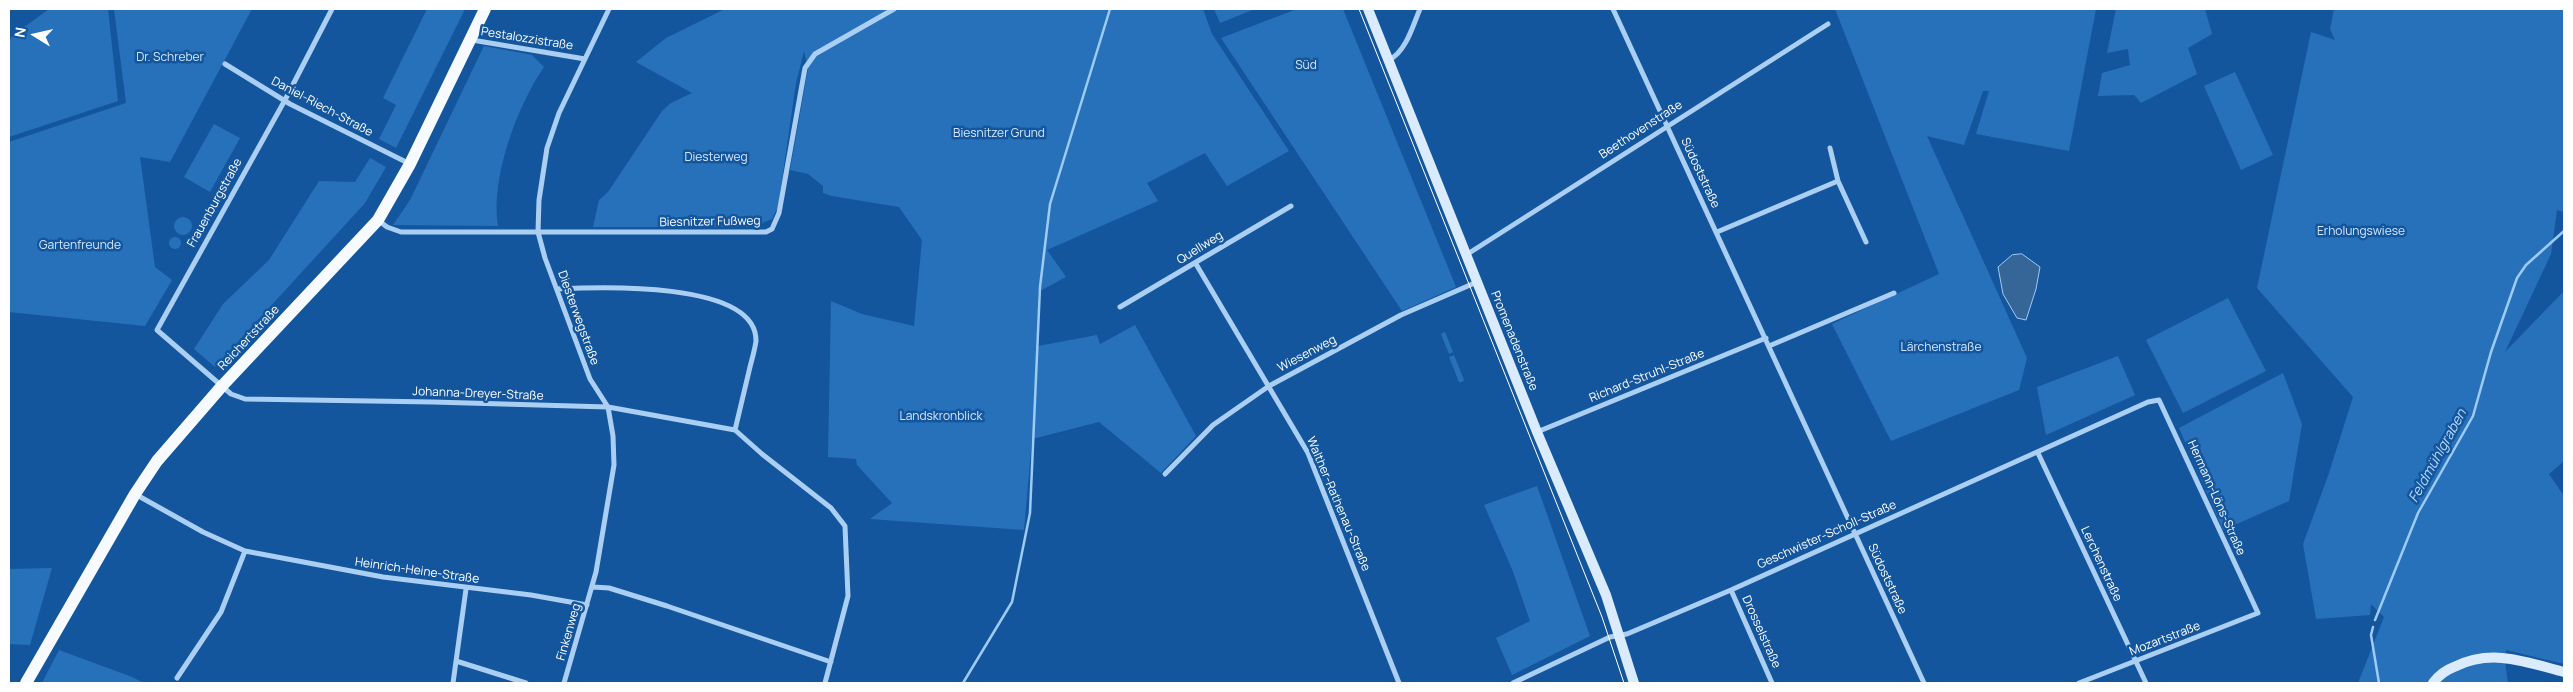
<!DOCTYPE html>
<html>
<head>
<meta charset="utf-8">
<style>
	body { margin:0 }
	#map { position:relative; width:2573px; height:692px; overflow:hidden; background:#14569d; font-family:Manrope,sans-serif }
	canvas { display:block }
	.frame { position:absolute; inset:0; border:10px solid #fff; pointer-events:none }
	.north { position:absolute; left:10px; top:10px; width:50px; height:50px; -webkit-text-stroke:4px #14569d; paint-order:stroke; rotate:280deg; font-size:14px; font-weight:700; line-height:20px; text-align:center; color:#fff }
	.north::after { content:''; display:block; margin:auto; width:18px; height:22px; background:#fff; clip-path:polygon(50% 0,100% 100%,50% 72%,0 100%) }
</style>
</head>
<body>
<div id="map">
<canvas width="2573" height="692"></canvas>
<div class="frame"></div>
<div class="north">N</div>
</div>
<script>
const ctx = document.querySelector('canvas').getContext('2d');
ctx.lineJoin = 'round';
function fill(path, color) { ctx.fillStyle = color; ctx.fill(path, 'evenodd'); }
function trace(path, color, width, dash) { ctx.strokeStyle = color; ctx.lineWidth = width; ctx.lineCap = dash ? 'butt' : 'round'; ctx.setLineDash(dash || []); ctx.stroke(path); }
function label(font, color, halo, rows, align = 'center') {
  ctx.font = font + ' Manrope,sans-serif'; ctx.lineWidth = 5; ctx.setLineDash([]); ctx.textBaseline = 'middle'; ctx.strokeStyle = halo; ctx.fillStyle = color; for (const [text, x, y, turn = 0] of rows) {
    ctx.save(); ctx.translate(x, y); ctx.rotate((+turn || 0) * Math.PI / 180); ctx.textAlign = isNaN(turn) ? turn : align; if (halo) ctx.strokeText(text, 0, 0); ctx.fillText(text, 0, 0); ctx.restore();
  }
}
fill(new Path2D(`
	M49 9H108L118 101 9 137V42L12 36Z
	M114 9H252L170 162 140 157 155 267 172 280 145 326 9 312V142L126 103Z
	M427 9H465L396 148 379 139 396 105 383 98Z
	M725 9H1203L1212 34 1289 151 1227 186 1205 153 1147 183 1158 201 1047 250 1066 277 1038 292V346L1097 335 1100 344 1135 325 1196 436 1161 473 1099 422 1032 439 1024 530 870 519 892 503 857 465 856 459 828 457 831 301 862 314 914 326 922 240 899 207 832 196 823 193V186L808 174 790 170 808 69 804 51 796 83 778 207 772 219 752 227H593L599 200 608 192 662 111 671 103 692 93 636 62 666 38Z
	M1214 9H1255L1220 23Z
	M1297 9H1343L1456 287 1402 311 1221 38Z
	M1835 9H2096L2069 151 1976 134 1989 91H1983L1964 145 1927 136 2027 358 2019 390 1891 441 1832 324 1939 274Z
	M2116 9H2205L2212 34 2188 48 2197 74 2141 103 2134 95 2098 96 2102 73 2130 65 2128 49 2107 53Z
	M2334 9H2564V212L2557 210 2551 254 2505 352 2564 291V461L2549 474 2564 496V664L2506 650 2505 662 2508 683H2358L2384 617 2371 604 2370 615 2316 619 2303 544 2328 476 2353 397 2257 288 2311 32 2335 40 2330 29Z
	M484 46 532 55 544 67C517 106 490 179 498 226L393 225 410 200Z
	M2235 72 2273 155 2241 170 2204 86Z
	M214 124 240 138 210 192 184 177Z
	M370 158 386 167 365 203 215 367 194 349 223 304 269 260 319 181 355 182Z
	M174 226a9 9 0 1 1 18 0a9 9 0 1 1-18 0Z
	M169 243a6 6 0 1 1 12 0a6 6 0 1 1-12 0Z
	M2228 298 2266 371 2183 413 2146 340Z
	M1445 332 1453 352 1449 354 1441 334Z
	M1454 355 1464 380 1462 382H1459L1449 357Z
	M2118 356 2135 395 2046 435 2037 387Z
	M2283 373 2302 424 2289 501 2223 530 2179 428Z
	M1537 486 1590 636 1512 675 1496 638 1530 621 1512 569 1484 505Z
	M52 568 30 645 9 644V569Z
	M59 650 132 677 144 683H42Z`), '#2771bb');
const water = new Path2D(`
	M2022 254 2040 267 2036 289 2026 320 2017 318 2003 294 1998 267 2012 255Z`);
fill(water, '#366598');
trace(water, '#9dcbf6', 1);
trace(new Path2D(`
	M2375 620 2418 513 2473 416 2491 352 2517 278 2526 265 2564 231
	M2373 627 2371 635 2379 683
	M963 683 1012 602 1030 513 1040 287 1050 204 1110 9`), '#9dcbf6', 2.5);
trace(new Path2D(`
	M332 9 285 100 157 330 231 394 245 399 433 402 608 407 735 430
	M1613 9 1924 683
	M472 40 585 59
	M1389 60C1406 52 1413 25 1420 9
	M225 64 290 104 410 164
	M1830 148 1838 181
	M378 220 387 227 401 232H766L772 229 779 213 805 68 815 54 894 9
	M1717 232 1838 181 1866 242
	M1466 255 1828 24
	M1196 264 1308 453 1399 683
	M557 289C596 287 757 280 756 341 755 349 752 359 750 367 745 388 740 409 735 430
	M1120 307 1291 206
	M1769 346 1894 293
	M735 430 762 454 831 508 845 526 848 596 825 683
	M1537 432 1766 338
	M2038 453 2146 683
	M1165 474 1213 425 1269 386 1401 315 1477 282
	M135 494 203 532 245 551 383 577 531 595 587 605
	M593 587 609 588 667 606 831 662
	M1731 590 1772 683
	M456 661 526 683
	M177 678 221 612 245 551
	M453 683 466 589
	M564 683 596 572 614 465 613 436 608 407 590 379 545 258 538 232 539 200 547 148 559 113 609 9
	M1513 683 1610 637 1627 634 1731 590 2148 402 2159 400 2258 613 2079 683`), '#abcff3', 5);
trace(new Path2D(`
	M1368 9 1537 432 1606 595 1634 683
	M2433 683C2438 676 2446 670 2454 667 2492 648 2526 662 2564 672`), '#daebfd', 10);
trace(new Path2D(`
	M26 683 135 494 157 461 222 386 378 220 410 164 485 9`), '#f7fbff', 12);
trace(new Path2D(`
	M1359 9 1602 617 1624 683`), '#fff', 1);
label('12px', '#fff', '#14569d', [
	["Pestalozzistraße",527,39,9],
	["Daniel-Riech-Straße",322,107,28],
	["Beethovenstraße",1641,130,-33],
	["Südoststraße",1700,173,65],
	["Frauenburgstraße",215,203,-61],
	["Biesnitzer Fußweg",710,222,-1],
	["Quellweg",1200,248,-32],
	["Diesterwegstraße",578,318,70],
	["Reichertstraße",249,338,-47],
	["Promenadenstraße",1514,341,68],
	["Wiesenweg",1307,354,-28],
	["Richard-Struhl-Straße",1647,376,-22],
	["Johanna-Dreyer-Straße",478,394,2],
	["Hermann-Löns-Straße",2216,498,66],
	["Walther-Rathenau-Straße",1338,504,67],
	["Geschwister-Scholl-Straße",1827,535,-24],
	["Lerchenstraße",2101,564,65],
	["Heinrich-Heine-Straße",417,571,8],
	["Südoststraße",1887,579,65],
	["Finkenweg",569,632,-74],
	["Drosselstraße",1761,632,66],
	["Mozartstraße",2165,639,-21]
]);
label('12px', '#d3e8fd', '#14569d', [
	["Dr. Schreber",170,58],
	["Süd",1306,66],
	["Biesnitzer Grund",999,134],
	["Diesterweg",716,158],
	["Erholungswiese",2361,232],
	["Gartenfreunde",80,246],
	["Lärchenstraße",1941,348],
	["Landskronblick",941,417]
]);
label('italic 14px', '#b7d9fa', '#14569d', [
	["Feldmühlgraben",2438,456,-61]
]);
</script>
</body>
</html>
